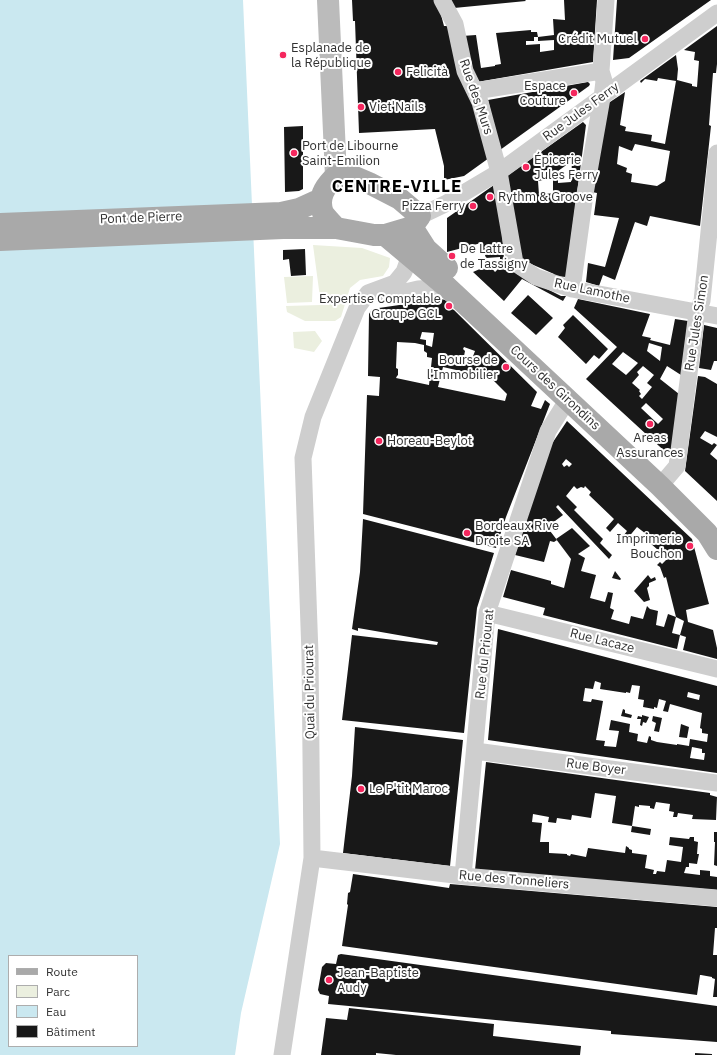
<!DOCTYPE html>
<html>
<head>
<meta charset="utf-8">
<style>
	body { margin:0 }
	#map { position:relative; width:717px; height:1055px; overflow:hidden; background:#fff; font-family:"IBM Plex Sans",sans-serif }
	canvas { display:block }
	.legend { position:absolute; left:8px; top:955px; width:130px; height:92px; box-sizing:border-box; background:#fff; border:1px solid #adadad; margin:0; padding:5px 7px; list-style:none; font-size:12px; color:#313131 }
	.legend li { display:flex; align-items:center; gap:8px; height:20px }
	.legend b { width:20px; border:1px solid #adadad }
</style>
</head>
<body>
<div id="map">
<canvas width="717" height="1055"></canvas>
<ul class="legend">
<li><b style="height:5px;background:#a9a9a9"></b>Route</li>
<li><b style="height:11px;background:#ebefdf"></b>Parc</li>
<li><b style="height:11px;background:#cae8f0"></b>Eau</li>
<li><b style="height:11px;background:#181818"></b>Bâtiment</li>
</ul>
</div>
<script>
const ctx = document.querySelector('canvas').getContext('2d');
ctx.lineJoin = 'round';
function fill(path, color) { ctx.fillStyle = color; ctx.fill(path, 'evenodd'); }
function trace(path, color, width, dash) { ctx.strokeStyle = color; ctx.lineWidth = width; ctx.lineCap = dash ? 'butt' : 'round'; ctx.setLineDash(dash || []); ctx.stroke(path); }
function label(font, color, halo, rows, align = 'center') {
  ctx.font = font + ' "IBM Plex Sans",sans-serif'; ctx.lineWidth = 4; ctx.setLineDash([]); ctx.textBaseline = 'middle'; ctx.strokeStyle = halo; ctx.fillStyle = color; for (const [text, x, y, turn = 0] of rows) {
    ctx.save(); ctx.translate(x, y); ctx.rotate((+turn || 0) * Math.PI / 180); ctx.textAlign = isNaN(turn) ? turn : align; if (halo) ctx.strokeText(text, 0, 0); ctx.fillText(text, 0, 0); ctx.restore();
  }
}
fill(new Path2D(`
	M313 245 362 248 390 258 389 267 383 276 360 280 350 288 341 317 335 321H305L287 312 286 306 321 305Z
	M313 276 312 302 287 303 284 277Z
	M315 331 322 341 314 352 294 348 293 332Z`), '#ebefdf');
fill(new Path2D(`
	M0 0H243L280 844 241 1013 235 1055H0ZM9 956H137V1046H9Z`), '#cae8f0');
fill(new Path2D(`
	M352 0H437L444 26H451L489 158 464 176 444 180V166L435 129 359 133 355 21H353Z
	M448 0H525L526 1 454 8Z
	M564 0H597L593 62 477 82 462 36 476 35 481 68 495 66V65L501 64 496 33 531 30V32H537L538 37H534V41H526V45L540 44V52L554 50V40L538 41V37L554 35 553 19 565 20Z
	M617 0H711L629 58 613 60Z
	M717 26V64L716 73H713L709 125 711 126 700 226 650 216 647 226 635 222 615 280 603 275 599 286 586 282 588 263 605 267 619 218 594 215 597 193 592 192 607 104 625 92 620 125 626 127 625 131 652 135 651 141 665 144 676 81 658 78 657 81 645 79 641 83 640 81 676 55 678 69 677 80 692 84V86L697 87 699 61 694 60 695 52 684 50ZM635 144 670 151 665 181 657 186 631 182 632 174 626 172 627 168 617 164 619 146 632 151Z
	M588 82 590 84 589 86 500 150 488 100Z
	M583 122 586 125 566 277 555 276 554 274 522 260 507 176ZM572 161 571 182 558 183V171ZM553 178V193L539 195 538 181Z
	M303 126V189L299 191 285 192 284 127Z
	M494 185 501 219 504 259 517 274 561 296H566L563 301 522 279 504 301 473 272 489 265 495 272 504 263 502 260 500 261V257L486 258 481 243 447 252V218Z
	M305 249 306 275 291 276 289 259 283 260V250Z
	M427 295 445 300 452 305V309L454 310 537 392 531 406 541 409 545 400 550 404 506 517 496 548 363 514 367 395 379 396 380 377 368 376 369 314 372 309 413 303 414 298ZM422 332 434 333 432 347 426 345V340L420 339ZM397 342 415 343 424 345V351L427 353V357L432 358 429 385 396 378 397 376 398 375V369L396 368ZM464 347 475 351 472 359 464 356 465 351 463 349ZM443 367 487 377V374L507 394 505 401 438 387Z
	M528 295 553 318 536 335 511 313Z
	M578 299 650 314 642 336 651 338 650 340 670 345 675 319 688 321 681 375 667 366 660 379 679 394 671 457 586 379 617 347 574 308ZM649 343 662 347 660 361 647 351ZM623 352 638 363 626 375 612 364ZM643 366 654 375 647 383 652 387 642 399 639 396 641 394 639 391 640 390 632 383 639 375 637 372ZM646 403 663 419 658 424 641 408Z
	M573 315 608 349 599 359 594 355 586 364 558 337 565 328 563 325Z
	M704 325 717 328V361H714L711 370 699 368Z
	M698 376 705 377 717 384V437L705 431 700 438 712 445 714 443 717 445 710 454 717 460V501L685 471Z
	M567 421 692 539 709 604 686 610 688 622 713 630 717 648V659L683 650 686 637 680 635 684 621 676 617 672 633 680 635 677 649 543 615 545 608 503 597 511 570 551 581V584L564 588 571 559 556 539 572 528 590 546 578 554 585 558 581 571 596 575 590 598 605 602 608 592 613 593 610 608 614 610 611 619 629 624 631 616 643 619 647 606 650 609 658 611 656 625 664 627 668 614 676 617 666 577 664 578 660 567 657 565 660 562 662 564 667 559V554L661 548 658 550 650 543 648 540 650 537 637 527 627 539 624 535 627 531 618 523 610 532 606 528 614 519 589 495 591 492 585 486 584 488 581 487 577 489 574 486 566 496 577 507 574 510 603 539 600 543 612 555 609 559 558 505 556 507 563 515 547 527 557 540 554 542 550 541 544 562 515 555 551 445ZM566 459 572 464 569 467 567 465 564 467 562 464Z
	M363 519 494 553 477 608 464 733 342 720 352 635 437 645 438 642 358 628V631L352 629 360 572Z
	M615 571 621 579 620 580 612 578Z
	M648 575 651 579 655 577 656 580 649 583V586L647 588 650 600 644 602 634 591Z
	M498 629 717 686V773L488 740ZM595 681 601 683 600 689 626 693V692L630 693 632 685 640 686 638 699 644 700 643 707 654 709V707L657 708 659 699 666 701 663 711 668 712 670 704 702 713 700 728 702 729V733L708 734 707 742 690 739 689 746 677 744V745L657 742 651 740V737L649 736 647 743 637 741 638 734 629 732 630 724 611 720 609 730 619 731 616 747 604 746 605 741 596 740 603 701 592 699 591 702 583 701 585 688 593 689ZM688 692 700 695 699 700 687 697ZM692 747 702 749V753H705L704 760 690 758Z
	M623 709 625 710V713L632 715 631 718 621 716Z
	M642 715 649 717 646 723 643 722 642 726 640 725 641 719H637L638 716 642 717Z
	M653 716 662 718 659 732 654 731 656 723 652 721Z
	M681 724 689 727 687 738 679 737Z
	M355 727 463 740 450 866 343 853 352 776Z
	M486 762 710 793V795L717 797 716 820 692 819 693 815 678 813 677 817H673L674 812 669 811 670 804 656 802 654 809 650 808V806L639 805V807L635 806 632 826 612 823 616 796 595 793 591 818 572 815 571 820 557 818 556 823 548 822 549 817 533 814 532 822 542 823 540 842H549V853L567 854V855L570 856 571 854 586 857 588 848 625 853 626 846 629 848V849L632 850V853L647 855 645 868 654 870 653 874H656L657 871 665 872 667 860 681 862 683 847 669 845 670 837 689 839 690 837H694V841L698 842 697 854H699L697 864 689 863V867H686L684 873 700 875V870L710 871V876L717 877V890L475 870Z
	M632 826 651 829 650 835 631 832Z
	M714 832H717V866L714 865 715 842H714Z
	M353 874 449 888 450 884 717 907V928H715L713 955H717V997H713L715 979 712 978V977L701 975H700L697 995 342 946 348 905 347 904 348 893 350 892Z
	M341 954 717 1006V1042L611 1034V1031L328 1004 329 996 320 994 318 990 322 967 326 963 336 964 338 955Z
	M349 1008 494 1024 493 1036 581 1046 580 1055H396L376 1053V1055H321L326 1018 347 1020Z
	M695 1053 712 1054V1055H695Z`), '#181818');
trace(new Path2D(`
	M442 0 455 24 465 71 480 102 499 172 515 263 536 277 572 289 717 316
	M475 91 601 71
	M420 216 445 204 499 172 717 13
	M572 289 585 194 602 98 604 81 601 71 606 0
	M381 293H401L418 289 447 287
	M660 486 677 466 697 312 702 301 717 153
	M487 613 717 669
	M475 751 717 783
	M312 858 463 876 717 898
	M463 876 487 613 548 431 568 399
	M282 1055 312 858 310 654 303 458 313 417 357 308 368 293 395 283 404 272 410 255`), '#cecece', 17);
trace(new Path2D(`
	M328 0 336 176`), '#bbb', 22);
trace(new Path2D(`
	M0 224 281 213 299 209 321 199
	M412 227 426 249 447 268
	M385 235 447 287 660 486 707 533 717 549
	M0 240 283 228H336L374 235H385L412 227 420 216 400 199 369 183 355 177 336 176C325 186 317 198 323 213 326 218 332 223 336 228`), '#a9a9a9', 22);
for (const [x, y, r, color] of [
	[645,39,4,"#f5275e"],
	[283,55,4,"#f5275e"],
	[398,72,4,"#f5275e"],
	[574,93,4,"#f5275e"],
	[361,107,4,"#f5275e"],
	[294,153,4,"#f5275e"],
	[526,167,4,"#f5275e"],
	[490,197,4,"#f5275e"],
	[473,206,4,"#f5275e"],
	[452,256,4,"#f5275e"],
	[449,306,4,"#f5275e"],
	[506,367,4,"#f5275e"],
	[650,424,4,"#f5275e"],
	[379,441,4,"#f5275e"],
	[467,533,4,"#f5275e"],
	[690,546,4,"#f5275e"],
	[361,789,4,"#f5275e"],
	[329,980,4,"#f5275e"]
]) { const dot = new Path2D(); dot.arc(x, y, r, 0, 2 * Math.PI); ctx.fillStyle = color; ctx.fill(dot); trace(dot, '#fff', 1.5); }
label('13px', '#313131', '#fff', [
	["Crédit Mutuel",637,39,"right"],
	["Esplanade de",291,48],
	["la République",291,63],
	["Felicità",406,72],
	["Espace",566,86,"right"],
	["Couture",566,101,"right"],
	["Viet'Nails",369,107],
	["Port de Libourne",302,146],
	["Saint-Emilion",302,161],
	["Épicerie",534,160],
	["Jules Ferry",534,175],
	["Rythm & Groove",498,197],
	["Pizza Ferry",465,206,"right"],
	["De Lattre",460,249],
	["de Tassigny",460,264],
	["Expertise Comptable",441,299,"right"],
	["Groupe GCL",441,314,"right"],
	["Bourse de",498,360,"right"],
	["l'Immobilier",498,375,"right"],
	["Areas",650,438,"center"],
	["Assurances",650,453,"center"],
	["Horeau-Beylot",387,441],
	["Bordeaux Rive",475,526],
	["Droite SA",475,541],
	["Imprimerie",682,539,"right"],
	["Bouchon",682,554,"right"],
	["Le P'tit Maroc",369,789],
	["Jean-Baptiste",337,973],
	["Audy",337,988]
], 'left');
label('13px', '#313131', '#fff', [
	["Rue des Murs",476,97,71],
	["Rue Jules Ferry",581,112,-36],
	["Pont de Pierre",141,218,-2],
	["Rue Lamothe",592,291,12],
	["Rue Jules Simon",697,323,-81],
	["Cours des Girondins",555,388,43],
	["Rue Lacaze",602,641,14],
	["Rue du Priourat",485,654,-84],
	["Quai du Priourat",310,692,-91],
	["Rue Boyer",596,767,7],
	["Rue des Tonneliers",514,880,5]
]);
ctx.letterSpacing = '1px';
label('bold 17px', '#000', '#fff', [
	["CENTRE-VILLE",397,187]
]);
ctx.letterSpacing = '0px';
</script>
</body>
</html>
